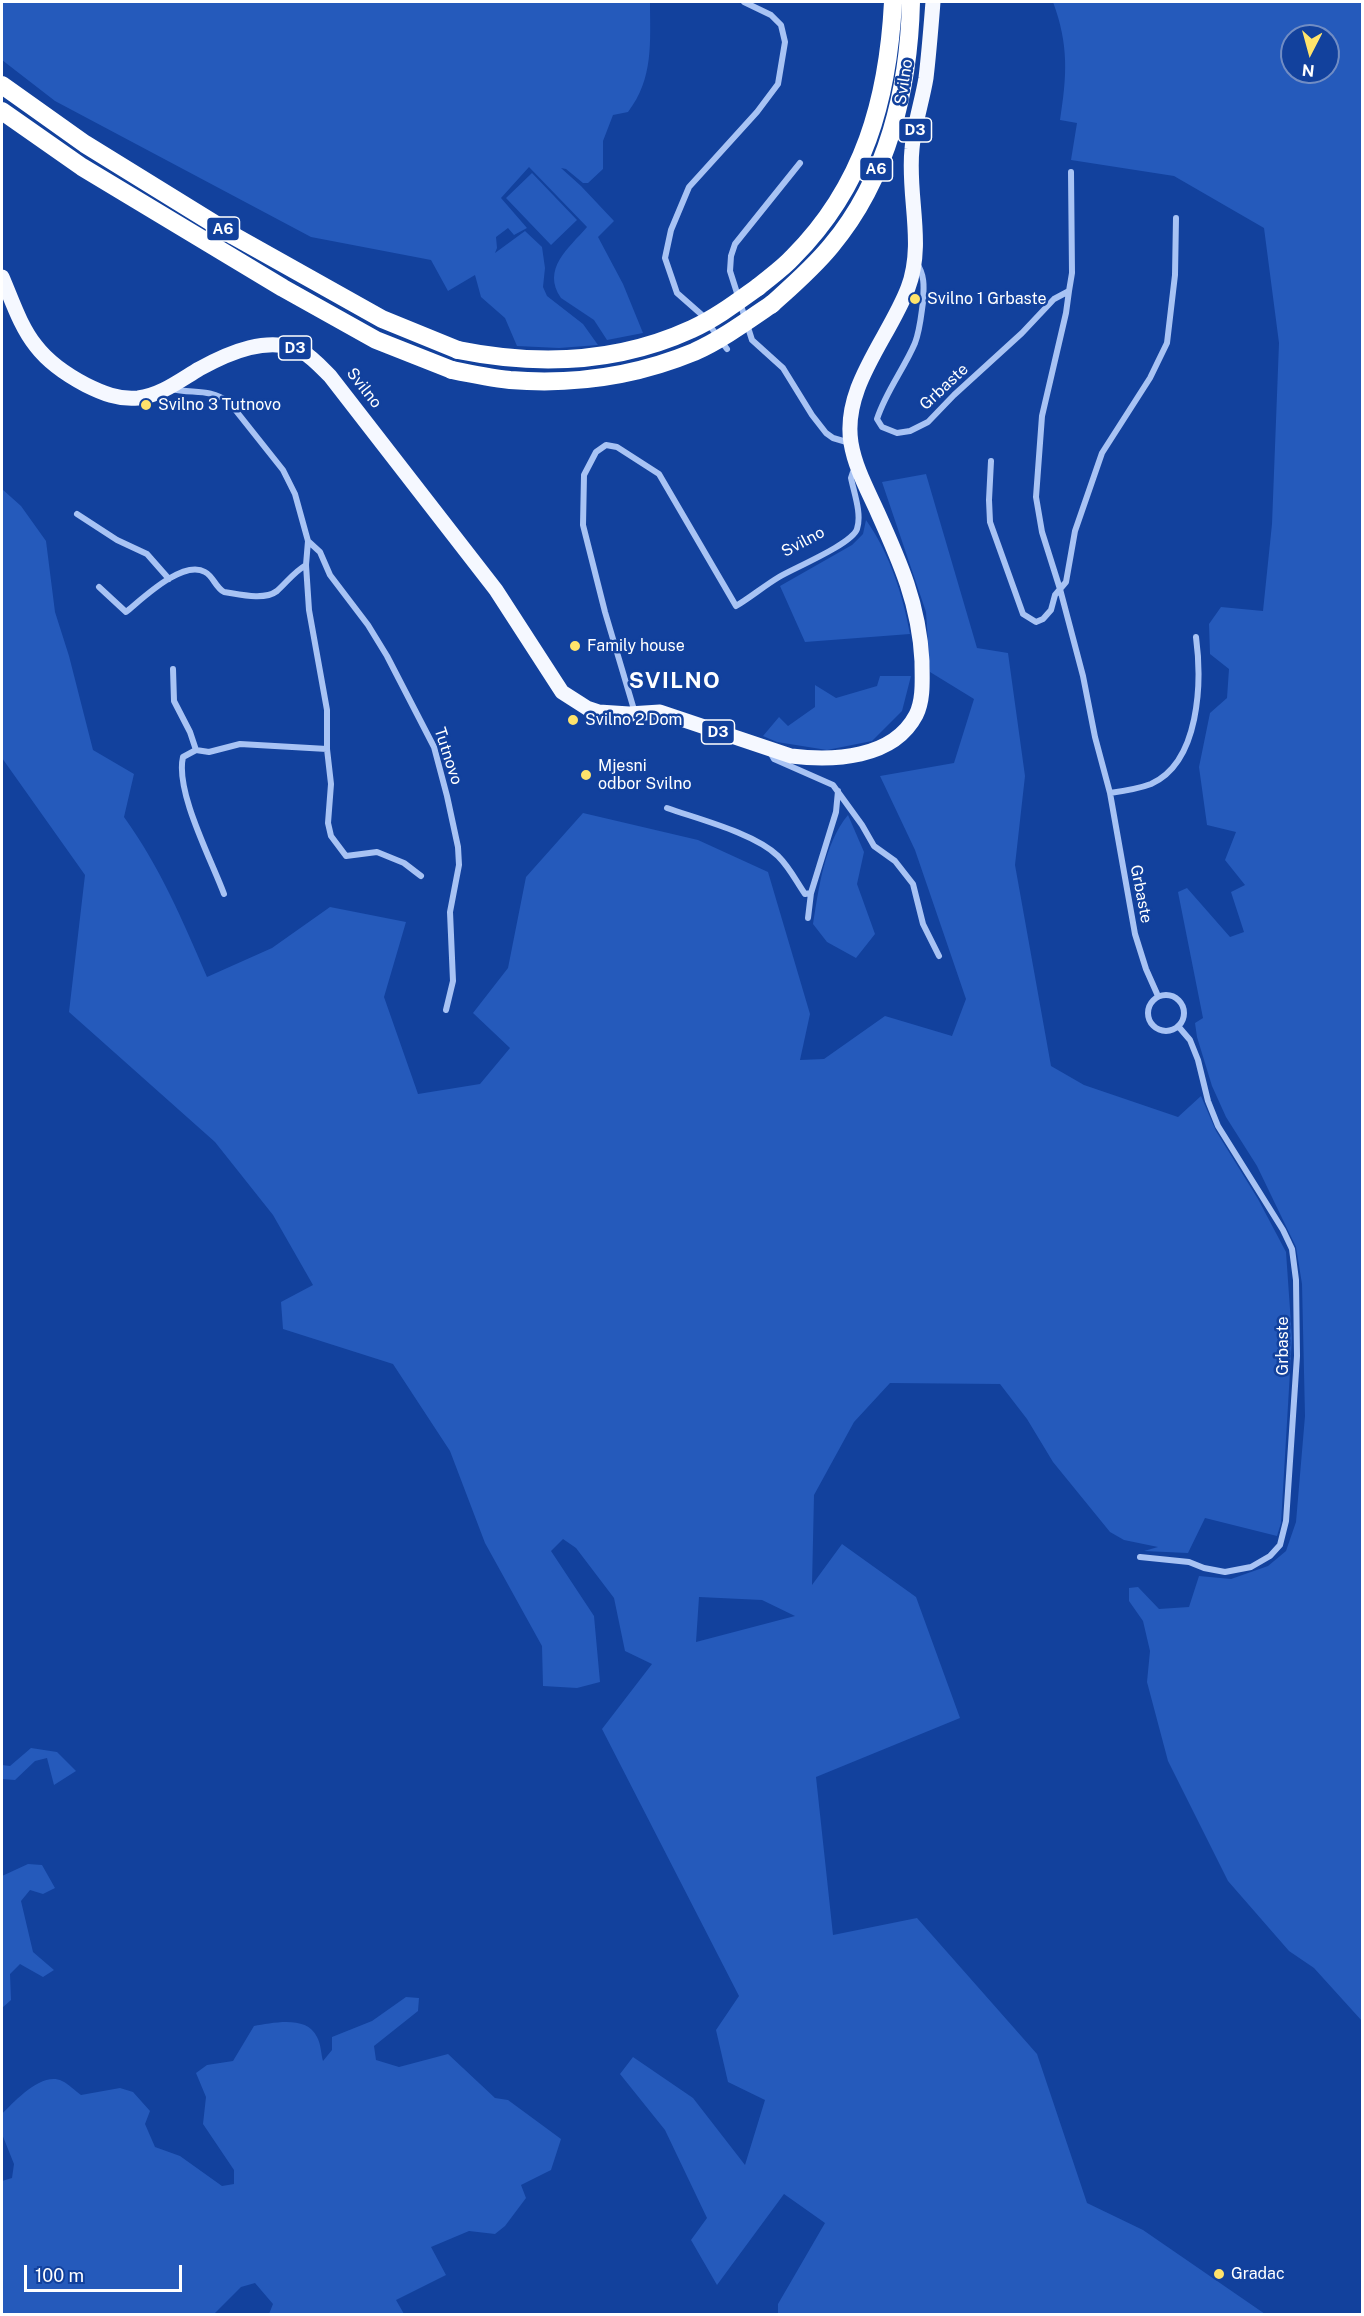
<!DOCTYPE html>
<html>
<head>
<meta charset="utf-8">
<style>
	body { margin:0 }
	#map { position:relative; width:1364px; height:2316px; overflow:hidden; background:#12419d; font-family:"Public Sans",sans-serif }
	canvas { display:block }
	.frame { position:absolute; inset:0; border:3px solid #fff; pointer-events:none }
	.north { position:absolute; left:1280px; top:24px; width:60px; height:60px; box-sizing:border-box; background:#12419d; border:2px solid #718dc4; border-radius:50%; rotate:186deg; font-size:16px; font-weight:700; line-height:24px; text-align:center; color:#fff }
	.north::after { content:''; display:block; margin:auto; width:21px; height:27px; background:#ffe36b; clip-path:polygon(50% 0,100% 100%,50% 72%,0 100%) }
	.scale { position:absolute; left:24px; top:2265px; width:158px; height:27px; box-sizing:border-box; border:3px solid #fff; border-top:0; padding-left:8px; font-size:18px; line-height:21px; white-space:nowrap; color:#fff; -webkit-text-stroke:4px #12419d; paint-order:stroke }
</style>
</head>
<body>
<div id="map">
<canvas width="1364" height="2316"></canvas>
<div class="frame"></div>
<div class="north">N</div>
<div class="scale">100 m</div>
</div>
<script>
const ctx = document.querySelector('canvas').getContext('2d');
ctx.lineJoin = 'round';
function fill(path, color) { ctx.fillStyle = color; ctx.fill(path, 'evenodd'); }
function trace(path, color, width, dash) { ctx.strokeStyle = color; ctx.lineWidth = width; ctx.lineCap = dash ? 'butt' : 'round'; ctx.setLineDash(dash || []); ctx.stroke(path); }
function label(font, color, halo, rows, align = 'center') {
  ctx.font = font + ' "Public Sans",sans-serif'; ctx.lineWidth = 5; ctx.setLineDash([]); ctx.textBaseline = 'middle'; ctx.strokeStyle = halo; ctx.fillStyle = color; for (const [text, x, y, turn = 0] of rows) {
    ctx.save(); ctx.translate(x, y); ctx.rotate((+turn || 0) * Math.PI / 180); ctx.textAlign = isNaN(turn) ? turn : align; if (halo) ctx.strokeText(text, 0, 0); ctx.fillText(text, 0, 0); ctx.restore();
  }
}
fill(new Path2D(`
	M2 2H650C650 42 654 78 628 112L613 115 603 141V169L588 183H583L566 169 561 168 581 186 614 221 598 237 623 284 643 333 607 340 594 320 561 298C541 269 569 248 587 227L529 167 501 198 527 228 514 235 508 228 496 237 497 248 495 253 525 231 542 247 545 268 543 287 547 296 583 324 598 345 559 348 517 346 505 318 481 297 475 275 448 291 431 260 311 237 55 101 2 60Z
	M1053 2H1362V2021L1314 1968 1289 1951 1228 1881 1168 1761 1147 1682 1150 1651 1143 1621 1129 1601V1588L1138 1587 1159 1609 1189 1607 1199 1576 1231 1579 1268 1566 1286 1551 1296 1522 1305 1416 1302 1284 1296 1247 1257 1166 1226 1117 1212 1086 1197 1037 1195 1023 1203 1018 1178 892 1187 888 1230 937 1244 932 1231 892 1245 885 1225 860 1236 832 1207 825 1199 767 1210 713 1227 698 1229 669 1210 654 1209 624 1221 607 1263 611 1272 524 1279 343 1264 228 1174 176 1071 160 1077 123 1060 120C1067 76 1069 45 1053 2ZM1292 36H1328V72H1292Z
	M532 173 577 220 551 245 506 198Z
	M926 474 977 648 1008 653 1025 776 1015 865 1051 1066 1084 1085 1178 1117 1201 1096 1216 1131 1258 1199 1286 1252 1292 1338 1281 1523 1277 1536 1205 1518 1188 1553 1144 1551 1158 1547 1124 1540 1110 1532 1053 1462 1027 1419 1000 1384 890 1383 854 1422 814 1495 812 1585 842 1544 916 1597 960 1718 816 1777 833 1935 917 1918 1037 2054 1087 2203 1143 2230 1265 2314H778V2304L825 2223 784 2194 717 2285 691 2240 707 2218 665 2130 620 2074 633 2057 693 2098 745 2165 765 2100 728 2082 716 2030 739 1996 602 1729 652 1664 625 1651 614 1598 576 1548 563 1539 551 1551 594 1616 600 1682 577 1688 543 1686 542 1646 485 1543 450 1451 393 1364 283 1329 281 1302 313 1285 273 1215 215 1142 69 1012 85 875 2 758V489L21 506 46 541 55 612 69 656 93 750 134 774 124 817C160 867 183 921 207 977L272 948 330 907 406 922 384 997 418 1094 480 1084 510 1048 473 1013 508 968 526 877 583 813 698 840 768 872 810 1014 800 1060 824 1059 885 1016 952 1036 966 999 915 850 880 776 954 763 974 699 930 672 926 612 882 482ZM699 1597 762 1600 795 1616 696 1642Z
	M866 520C889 552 903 595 910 634L805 642 780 586 852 545 863 534Z
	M880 676H911L902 711 872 741 827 750 777 742 763 736 779 717 788 726 815 707V685L836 698 877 686Z
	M848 815 864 852 857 884 875 934 856 958 827 942 813 924C819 888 824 844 848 815Z
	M31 1748 57 1752 76 1771 54 1785 47 1758 35 1761 15 1780 2 1779V1765L10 1766Z
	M28 1864 42 1865 55 1888 43 1894 30 1890 21 1901 33 1952 54 1970 43 1977 20 1964 10 1974 11 2000 2 2008V1876Z
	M406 1997 419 1998 418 2011 374 2046 376 2060 399 2067 448 2054 495 2098 508 2100 561 2139 551 2170 521 2185 526 2198 505 2226 495 2234 469 2231 431 2247 446 2275 396 2300 404 2314H269L273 2304 255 2283 241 2287 214 2314H2V2181L12 2178 14 2164 2 2134V2114C14 2102 42 2071 62 2081 69 2084 75 2091 81 2095L120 2088 133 2092 150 2111 145 2124 155 2147 180 2156 222 2186 234 2184V2170L203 2124 206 2097 196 2073 207 2065 233 2061 254 2026C273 2023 307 2015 317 2037 321 2044 321 2054 323 2061L332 2050V2037L372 2021Z`), '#255abb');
trace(new Path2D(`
	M800 163 735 244 731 256 730 271 752 340 783 368 812 415 826 433 833 438 850 443
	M916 262C925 275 924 286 923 302 921 316 920 330 915 343 904 369 886 391 877 419L882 427 897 433 910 431 928 422 954 395 1022 333 1054 299 1069 291 1066 313 1042 416 1036 497 1042 532 1060 589 1083 676 1095 737 1110 793 1135 934 1146 969 1158 996
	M1069 291 1072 273 1071 172
	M727 349 702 315 677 293 665 258 671 230 689 187 757 112 778 84 785 42 781 25 771 15 744 2
	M171 389C194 394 209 388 229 402L283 470 295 494 308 541 320 552 330 575 368 625 387 656 434 747 447 796 458 847 459 865 450 912 453 981 446 1010
	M991 461 989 500 990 522 1023 614 1036 622 1043 619 1051 610 1055 595 1066 582 1075 531 1102 453 1150 378 1167 343 1175 275 1176 218
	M77 514 117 540 147 554 169 579
	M308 541 306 565 309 610 327 710V749L331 784 328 823 331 836 346 856 377 852 404 863 421 876
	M99 587 126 612C142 599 183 559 205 572 214 577 215 587 224 592 238 594 264 601 277 591 287 582 294 572 306 565
	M173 669 174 701 190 732 196 750
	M635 713 605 612 583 525 584 475 596 452 606 445 617 447 659 474 736 606C751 597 764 586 779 577 794 568 852 544 857 529 862 514 854 493 851 478L853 472 858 469
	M770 752 774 759 833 785 862 825 874 846 895 861 913 884 923 924 939 956
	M1110 793C1124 791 1138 789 1151 784 1200 762 1202 682 1196 637
	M667 808C698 819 754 833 778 856 790 868 796 881 805 894L811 893 836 812 838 791
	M224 894C211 859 175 791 183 757L196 750 209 752 240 744 327 749
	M808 918 811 893
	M1148 1013a18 18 0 1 1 36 0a18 18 0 1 1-36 0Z
	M1140 1557 1189 1562 1204 1568 1225 1572 1251 1567 1270 1556 1280 1545 1286 1521 1297 1356 1296 1280 1292 1249 1283 1230 1218 1126 1208 1101 1198 1060 1190 1040 1178 1026`), '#a8c3f4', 6);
trace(new Path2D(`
	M2 277C12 300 20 326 36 346 49 363 67 375 86 385 102 393 119 400 138 398 161 395 179 381 199 369 228 353 270 334 303 352 313 358 321 367 330 376L496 590 562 692 587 708 599 712 629 714 660 712 791 756C833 761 893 759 916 715 924 699 922 678 922 661 919 604 900 562 877 511 867 489 855 467 851 443 842 387 889 338 908 288 925 243 907 195 912 149 914 125 922 102 926 78 929 53 931 27 933 2`), '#f5f8ff', 15);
trace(new Path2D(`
	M2 85 85 144 234 236 382 319 458 350
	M2 111 82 167 283 288 376 340 452 370
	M758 287C770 277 783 268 793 257 864 186 888 99 893 2
	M772 304C792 286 813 268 831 246 888 178 909 88 911 2`), '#fff', 18);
trace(new Path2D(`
	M458 350C537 366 618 363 692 329 716 318 737 302 758 287
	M452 370C471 374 491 378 510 380 573 385 636 376 694 352 721 340 747 321 772 304`), '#fff', 18);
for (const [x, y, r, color] of [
	[915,299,6,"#ffe36b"],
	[146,405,6,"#ffe36b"],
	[575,646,6,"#ffe36b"],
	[573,720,6,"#ffe36b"],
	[586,775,6,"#ffe36b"],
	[1219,2274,6,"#ffe36b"]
]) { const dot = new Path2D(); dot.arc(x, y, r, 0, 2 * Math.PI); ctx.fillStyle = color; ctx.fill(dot); trace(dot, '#12419d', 2); }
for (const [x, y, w] of [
	[915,130,33],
	[876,169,33],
	[223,229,33],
	[295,348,33],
	[718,732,33]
]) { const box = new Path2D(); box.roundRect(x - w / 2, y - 12, w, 24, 4.5); ctx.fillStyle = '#12419d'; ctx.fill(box); trace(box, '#fff', 1.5); }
label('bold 15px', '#fff', null, [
	["D3",915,130],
	["A6",876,169],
	["A6",223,229],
	["D3",295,348],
	["D3",718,732]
]);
label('16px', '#fff', '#12419d', [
	["Svilno",904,82,-81],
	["Grbaste",944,387,-43],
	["Svilno",364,388,52],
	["Svilno",803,542,-28],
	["Tutnovo",448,756,72],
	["Grbaste",1141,894,79],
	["Grbaste",1283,1346,-90]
]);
label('16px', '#fff', '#12419d', [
	["Svilno 1 Grbaste",927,299],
	["Svilno 3 Tutnovo",158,405],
	["Family house",587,646],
	["Svilno 2 Dom",585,720],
	["Mjesni",598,766],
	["odbor Svilno",598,784],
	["Gradac",1231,2274]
], 'left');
ctx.letterSpacing = '1.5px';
label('bold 22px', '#fff', '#12419d', [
	["SVILNO",675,681]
]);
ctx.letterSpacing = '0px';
</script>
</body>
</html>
